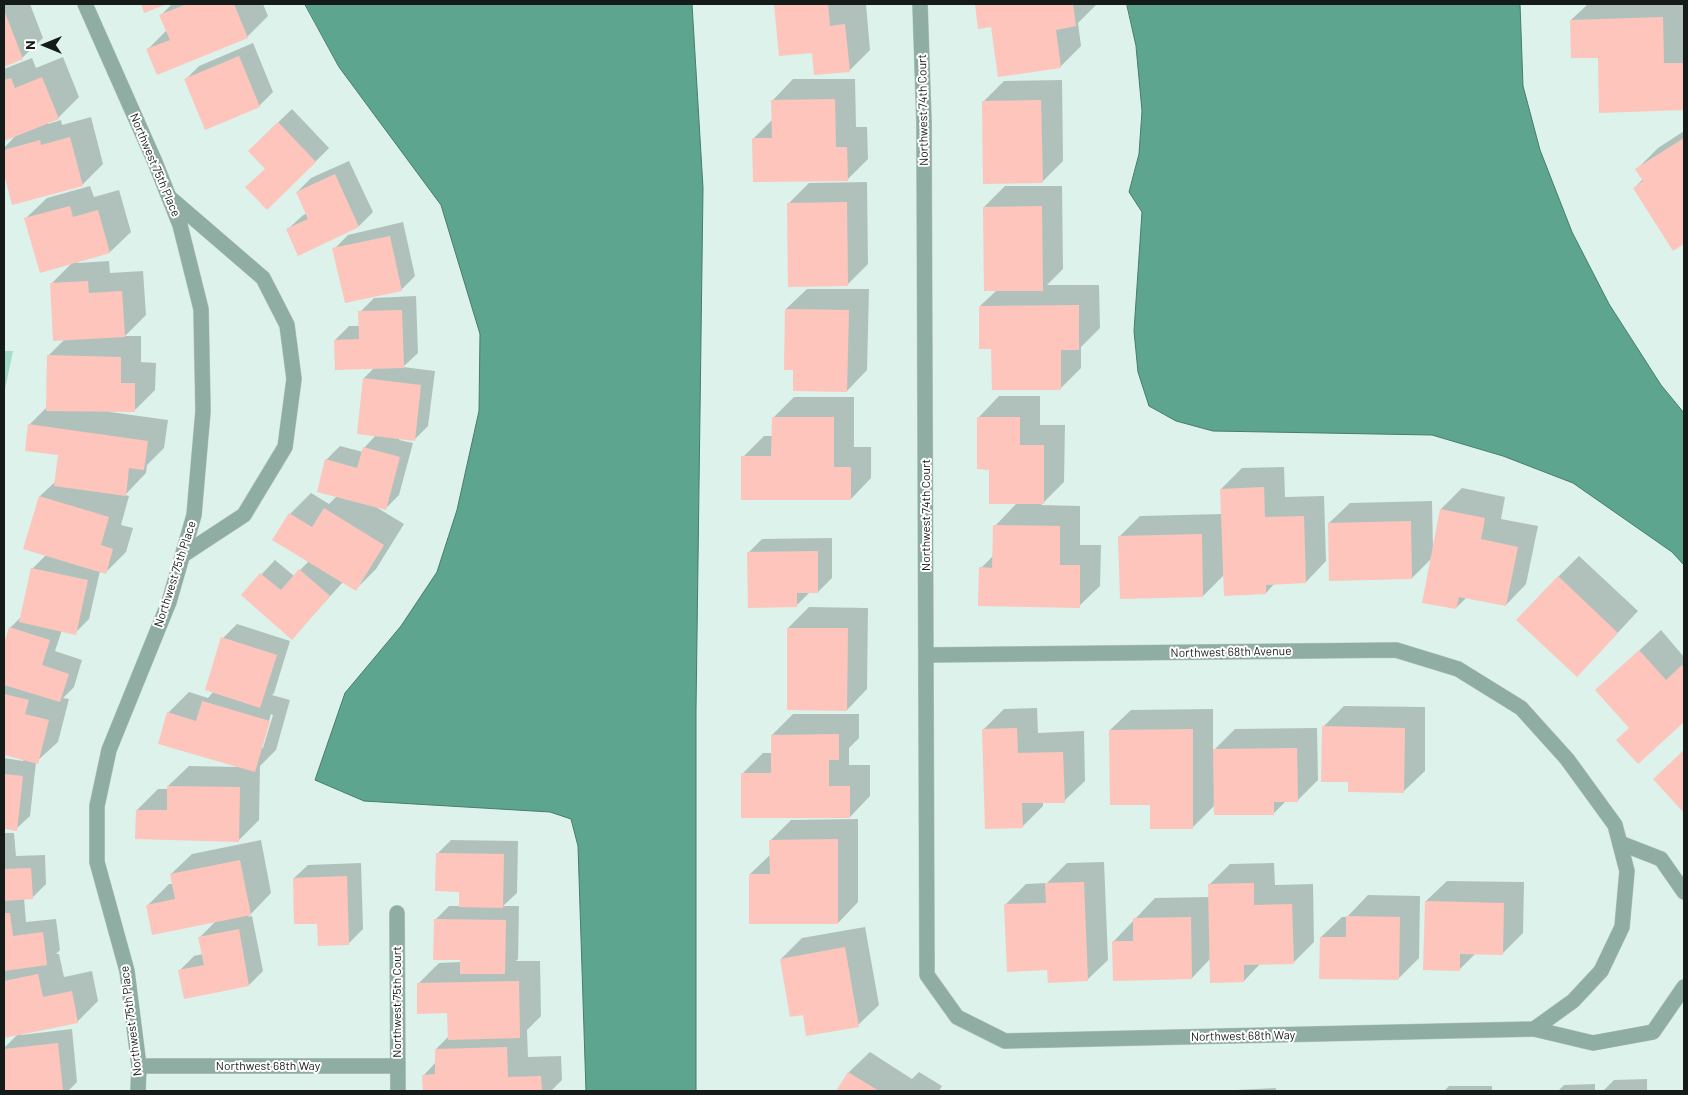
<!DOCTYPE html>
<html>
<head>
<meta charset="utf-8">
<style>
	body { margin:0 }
	#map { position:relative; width:1688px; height:1095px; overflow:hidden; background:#dcf2ea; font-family:Barlow,sans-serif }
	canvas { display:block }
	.frame { position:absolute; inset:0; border:5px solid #141b18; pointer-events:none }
	.north { position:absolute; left:20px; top:20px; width:50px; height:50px; -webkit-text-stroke:4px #fff; paint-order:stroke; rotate:270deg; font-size:14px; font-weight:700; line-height:20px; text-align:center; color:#141b18 }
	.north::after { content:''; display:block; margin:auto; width:18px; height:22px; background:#141b18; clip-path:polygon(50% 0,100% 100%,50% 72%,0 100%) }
</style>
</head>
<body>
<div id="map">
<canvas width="1688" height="1095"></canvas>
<div class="frame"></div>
<div class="north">N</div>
</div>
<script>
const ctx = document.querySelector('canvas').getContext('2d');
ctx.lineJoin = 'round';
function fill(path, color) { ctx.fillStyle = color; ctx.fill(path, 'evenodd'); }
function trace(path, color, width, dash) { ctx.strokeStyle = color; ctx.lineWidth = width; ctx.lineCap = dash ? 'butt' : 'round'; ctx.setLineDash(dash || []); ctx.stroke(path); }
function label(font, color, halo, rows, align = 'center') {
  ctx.font = font + ' Barlow,sans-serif'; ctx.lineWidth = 4; ctx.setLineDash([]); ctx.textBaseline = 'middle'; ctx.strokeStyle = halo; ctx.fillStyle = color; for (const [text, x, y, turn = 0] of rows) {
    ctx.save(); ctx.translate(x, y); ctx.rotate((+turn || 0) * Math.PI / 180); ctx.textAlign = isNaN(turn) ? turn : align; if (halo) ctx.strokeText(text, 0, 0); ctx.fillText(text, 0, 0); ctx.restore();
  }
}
fill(new Path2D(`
	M4 351H13L4 394Z`), '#a6ddca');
const water = new Path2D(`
	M305 4H692L703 188 696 710V1091H586L578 846 571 819 550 812 364 801 315 780 345 693 401 626 437 572 457 510 479 411 480 334 441 205 339 67Z
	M1127 4H1520L1523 86 1540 150 1572 232 1609 304 1661 385 1684 413V565L1672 552 1573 483 1503 456 1432 435 1213 431 1176 421 1149 406 1138 372 1134 331 1142 212 1129 192 1139 154 1142 111 1136 46Z`);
fill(water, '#5da58e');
trace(water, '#477c6b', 1);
fill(new Path2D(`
	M4 4H30L43 38 22 58 4 66Z
	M172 4H263L268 16 247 37 147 50 167 30 161 15Z
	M775 4H851V5L866 4 870 50 850 70 813 52 781 55Z
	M976 4H1096V5L1078 23 1081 46 1060 67 992 26 979 27Z
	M1588 4H1684V109L1601 111 1599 56 1571 20Z
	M253 43 273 92 259 106 185 80 199 66Z
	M63 57 79 97 58 118 48 122V124L61 120 62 125 91 117 103 164 82 185 13 203 4 169V148L17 134 4 139V69L32 58 36 68Z
	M793 79H855L856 127H867L868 159 847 180 753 139 773 119V100Z
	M1062 80 1063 161 1042 182 983 102 1004 81Z
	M292 109 329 148 315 162 266 168 263 137Z
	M1684 131V242L1673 249 1634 188 1643 179 1637 169 1658 148Z
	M349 161 373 212 359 226 288 229 302 216 307 213 297 192 311 178Z
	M867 182 868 264 847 285 788 204 809 183Z
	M90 186 94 197 119 190 131 232 110 252 77 261 78 263 109 261 110 273 143 271 146 315 125 336H141V362L156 363 155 390 134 411 110 410V412L168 420 164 448 147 465 146 473 125 495 129 496 121 525 133 528 126 552 105 573 100 571 89 619 75 633 62 630 55 651 82 660 74 687 63 698 69 699 58 742 36 762 30 816 16 829 4 828V758L23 761 24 759 4 754V648L10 628 22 616 32 569 46 555 25 548 40 496 56 481 59 454 29 425 47 407 48 356 65 339 51 284 72 263 26 218 47 198Z
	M1005 186H1062L1063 269 1047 285H1099L1100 328 1081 347V368L1060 389 993 347 980 306 997 290 984 207Z
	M403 222 415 276 401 290 334 249 348 235Z
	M807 289H869L867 370 847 391 795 369 786 309Z
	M416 296 418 353 403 367 435 371 428 426 414 440 400 438 399 440 413 443 399 495 385 509 376 507 404 524 376 569 355 590 343 582 305 624 242 595 275 560 294 576 309 561 274 540 290 514 311 493 329 504 337 496 326 460 340 446 363 452 364 448 376 435 364 378 375 367 335 340 349 326H360V312L374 298Z
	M999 396H1040V425H1065L1064 482 1041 505 1080 506V545H1101L1100 586 1079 606 981 568 994 555 995 526 1017 503 990 468 979 417Z
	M794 397H854V447H871V478L851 499 743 457 764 436H773V418Z
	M1284 467 1285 497 1324 496 1326 561 1306 582 1275 583 1266 593 1224 575 1203 596 1120 536 1140 516 1222 514 1221 489 1242 468Z
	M1462 488 1505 497 1501 519 1538 526 1526 584 1506 605 1467 597 1456 608 1432 558 1412 578 1329 523 1350 503 1432 501 1433 549H1434L1441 509Z
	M832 538V578L818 592H810L796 606 748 553 762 539Z
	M1579 556 1638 611 1597 655 1558 577Z
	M809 607 868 608 867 689 847 710 788 628Z
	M237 624 290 641 274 693 272 695 290 700 276 750 260 766 259 820 238 841 137 810 158 789H168V786L189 766 237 767 168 713 189 692 208 698 213 692 223 638ZM271 714 273 715 263 748H261Z
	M1661 630 1684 657V720L1638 762 1630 727 1597 690Z
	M1344 706 1425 707V771L1404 791 1323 727Z
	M1037 708 1038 733 1084 731 1085 781 1064 801 1043 802V806L1022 827 983 730 1004 709Z
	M1213 709V751L1235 729 1317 728 1318 780 1297 801H1286L1273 814 1215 805 1193 827 1110 730 1131 710Z
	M793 714H859V738L849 748V765H870V796L850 817 742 774 763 753H772V735Z
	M1684 750V811L1655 779Z
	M858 819V902L838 923 750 874 771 854V840L791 820Z
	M4 833H14L16 856 45 855 46 884 32 898H24L26 922 56 919 60 950 56 954H59L64 977 92 971 98 1001 77 1022 21 1033V1035L72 1029 77 1082 68 1091H7L4 1048 18 1034 4 1037V902H5L4 900Z
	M261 840 271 893 248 917 252 916 263 971 249 985 180 970 194 956 203 954 200 937 216 921 148 905 169 884H173L171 874 192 854Z
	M451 840 518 841 517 893 503 906H519L518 959 516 961H540L541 1016 527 1030 528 1057 561 1056 562 1080 551 1091H424V1075L436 1062V1049L449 1036V1011L418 984 439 963 461 962V959L435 920 449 906H460L461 891 437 854Z
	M1104 862 1108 960 1087 980 1048 969 1006 904 1026 884 1047 883 1067 863Z
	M361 863 363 929 349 943 318 923 294 878 308 865Z
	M1274 863 1275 885 1313 884 1314 942 1293 963H1261L1244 981 1210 959 1192 978 1113 942 1155 898 1209 897V885L1230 864Z
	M1447 881 1524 882 1523 933 1502 954 1476 953 1460 969 1426 901Z
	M1368 895 1420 896 1419 958 1398 979 1321 937 1342 917H1347Z
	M865 927 879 1005 858 1025 804 1013 781 959 802 938Z
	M870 1052 912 1079 919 1072 942 1086 939 1091H837L849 1072Z
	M1647 1079V1091H1603L1614 1080Z
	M1595 1084V1091H1558L1564 1085Z
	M1449 1086H1492V1091H1444Z
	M1276 1088V1091H1235L1236 1090Z
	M1675 1090H1684V1091H1674Z`), '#0003');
fill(new Path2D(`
	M141 4H167L144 13Z
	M187 4H234L248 38 157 75 146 49 170 40 159 15Z
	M774 4H828L830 26 845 24 850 72 814 75 812 53 779 56Z
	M975 4H1073L1076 26 1056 30 1061 68 998 77 991 27 978 29Z
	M4 10 23 59 4 67Z
	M1663 17 1664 63H1684V110L1599 113 1598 58H1571L1570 20Z
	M239 56 260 107 205 130 184 79Z
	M42 77 59 119 4 141V80L11 78 15 88Z
	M835 99 836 147H847L848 181 753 182 752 138H772L771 100Z
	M1041 100 1043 183 983 184 982 101Z
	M278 122 316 162 267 210 245 187 265 169 248 151Z
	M70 137 83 186 12 205 4 174V150L40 140 41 145Z
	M1684 138V244L1673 251 1633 188 1643 181 1635 169Z
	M335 174 359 227 298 256 286 229 308 219 296 192Z
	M847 202 848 286 788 287 787 203Z
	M70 206 73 217 98 210 110 253 40 273 24 218Z
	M1042 206 1043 291H984L983 207Z
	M390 236 402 291 345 303 332 248Z
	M88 281 89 293 122 291 125 337 53 341 50 283Z
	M1079 305V350H1061V390H992L991 349H979V306Z
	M785 309 849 310 847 392 793 391V370H784Z
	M402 310 404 368 335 370 334 340 359 339 358 311Z
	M47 355 121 357V383H135V412L46 411Z
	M363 378 421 385 415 441 357 434Z
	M772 417H834V467H851V500H741V456H771Z
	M977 417H1020V445H1044V504H989V470L977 469Z
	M28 424 148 441 144 470 129 468 126 496 54 486 58 455 25 451Z
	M363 447 400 457 386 510 317 492 325 459 357 468Z
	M1264 487 1265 517 1304 516 1306 583 1266 585V594L1224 596 1220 489Z
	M39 496 109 517 101 545 113 549 106 574 23 549Z
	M324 508 384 545 356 591 272 540 289 513 312 527Z
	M1440 509 1485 518 1481 539 1518 547 1506 606 1459 597 1456 609 1422 603Z
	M1411 521 1412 579 1329 581 1328 523Z
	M993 525 1060 526V565H1080V608L978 606 979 567 992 568Z
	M1202 534 1203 597 1120 599 1118 536Z
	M818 551V593H797V607L748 608 747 552Z
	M31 568 88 580 76 635 19 622Z
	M299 569 330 596 292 640 241 595 260 573 281 590Z
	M1558 576 1618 633 1577 677 1516 620Z
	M9 627 50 640 42 665 69 674 60 702 4 685V644Z
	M787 628H848L847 711 787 710Z
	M221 637 277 655 260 708 205 690Z
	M1639 650 1666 680 1682 665 1684 668V722L1638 764 1616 740 1629 728 1595 690Z
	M4 694 29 700 25 714 49 720 38 764 4 755Z
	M202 701 270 721 255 772 158 744 167 712 196 721Z
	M1322 726 1405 728 1404 793 1348 792V782H1321Z
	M1017 728 1018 753 1063 752 1065 803H1022L1023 828 985 829 982 729Z
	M1193 729V829H1150V805H1110L1109 730Z
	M839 734V760H829V786H850V818H741V773H771V735Z
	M1297 748 1298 802H1274V815H1214L1213 749Z
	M1684 750V813L1653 779Z
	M4 774 23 776 17 831 4 829Z
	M167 786 240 787 239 842 135 839 136 810H167Z
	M838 839V924H749V874H770L769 840Z
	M436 853 504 854 503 908 459 907V892L435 891Z
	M240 860 251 915 152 935 146 905 175 899 170 874Z
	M31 868 33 899 4 901V869Z
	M347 876 349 945 318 946 317 924H294L293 878Z
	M1084 882 1088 981 1048 983 1047 970 1007 972 1004 904 1046 903 1045 883Z
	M1254 883V905L1292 904 1294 964 1244 965V982L1210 983 1208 884Z
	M1425 901 1504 903 1503 955 1460 954V971L1423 970Z
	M4 913H10L13 936 43 932 47 965 4 971Z
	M1346 916 1400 917 1399 980 1319 979 1320 937H1346Z
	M1191 917 1192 979 1113 981 1112 941H1133V918Z
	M434 919 506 920 505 974H460V960H433Z
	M239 929 249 986 184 999 178 970 204 965 198 937Z
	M845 947 859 1027 806 1036 803 1015 790 1017 780 959Z
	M38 974 43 997 72 991 78 1023 4 1038V981Z
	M519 981 520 1038 448 1040 447 1013 417 1014V983Z
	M58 1043 63 1091H5L4 1049Z
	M507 1047 508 1077 541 1076 542 1091H423L422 1075 435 1074V1049Z
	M848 1072 879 1091H836Z`), '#fdc5bc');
const service = new Path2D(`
	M169 197 263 278 287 325 294 379 285 447 244 515 183 555
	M1620 843 1661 859 1684 892
	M1534 1029 1593 1043 1653 1032 1684 987`);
const minor = new Path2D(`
	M85 4 155 162 180 225 201 309 203 411 194 515 169 602 109 750 97 806V862L127 971 139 1066 138 1091
	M920 4 924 123 927 975 957 1017 1005 1041 1534 1029 1573 1001 1601 971 1622 927 1627 871 1615 825 1567 759 1521 708 1458 669 1396 650 927 655
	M397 913 398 1091
	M139 1066H397`);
trace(service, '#b8cbc4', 16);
trace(minor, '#b8cbc4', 16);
trace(service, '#8fada2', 15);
trace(minor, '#8fada2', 15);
label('12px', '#141b18', '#fff', [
	["Northwest 74th Court",923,110,-91],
	["Northwest 75th Place",155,165,67],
	["Northwest 74th Court",926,515,-90],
	["Northwest 75th Place",175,574,-72],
	["Northwest 68th Avenue",1231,652,-1],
	["Northwest 75th Court",397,1002,-90],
	["Northwest 75th Place",131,1021,-97],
	["Northwest 68th Way",1243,1036,-1],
	["Northwest 68th Way",268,1066]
]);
</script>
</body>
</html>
